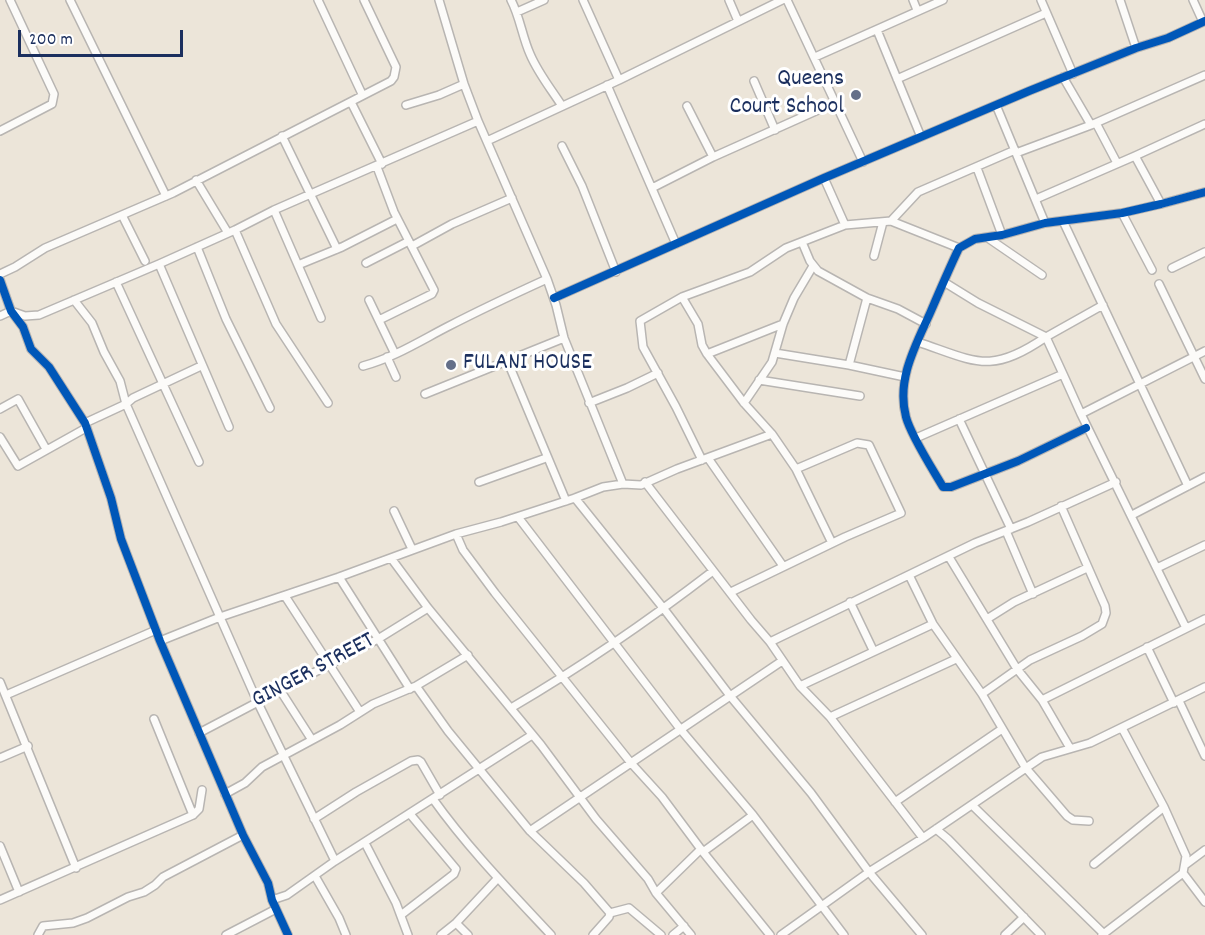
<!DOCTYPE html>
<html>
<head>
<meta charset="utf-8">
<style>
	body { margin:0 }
	#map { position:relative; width:1205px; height:935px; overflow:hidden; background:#ece5d9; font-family:Dekko,sans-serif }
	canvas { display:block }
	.scale { position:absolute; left:18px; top:30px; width:165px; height:27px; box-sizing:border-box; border:3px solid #1b2f5e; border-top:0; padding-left:8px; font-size:18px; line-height:21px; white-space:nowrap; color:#1b2f5e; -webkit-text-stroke:4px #fff; paint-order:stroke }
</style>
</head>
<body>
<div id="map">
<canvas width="1205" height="935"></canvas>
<div class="scale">200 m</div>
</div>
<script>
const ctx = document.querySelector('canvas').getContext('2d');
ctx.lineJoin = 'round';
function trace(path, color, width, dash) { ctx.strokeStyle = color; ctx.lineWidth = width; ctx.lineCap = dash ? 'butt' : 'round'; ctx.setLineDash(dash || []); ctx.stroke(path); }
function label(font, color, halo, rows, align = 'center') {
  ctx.font = font + ' Dekko,sans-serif'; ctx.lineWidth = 6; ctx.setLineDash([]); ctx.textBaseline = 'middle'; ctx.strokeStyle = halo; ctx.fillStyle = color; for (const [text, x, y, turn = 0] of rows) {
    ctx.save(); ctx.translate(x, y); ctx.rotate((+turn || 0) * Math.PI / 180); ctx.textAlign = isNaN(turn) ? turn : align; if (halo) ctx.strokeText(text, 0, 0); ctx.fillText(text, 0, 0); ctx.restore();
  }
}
const street = new Path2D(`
	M70 0 166 196
	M318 0 362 94
	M439 0 464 84 478 121 547 279 556 305 564 338 623 484
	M511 0C520 17 522 36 530 54 538 73 551 89 562 106
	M583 0 619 80
	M729 0 738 21
	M787 0 863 162
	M913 0 917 10
	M1041 0 1073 74
	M1120 0 1136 48
	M1193 0 1203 22
	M517 12 544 0
	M877 30 921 137
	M815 57 943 0
	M1063 77 1091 125
	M897 79 1046 13
	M754 81 775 130
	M607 85 676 244
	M351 102 382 164
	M406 105 439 95 464 84
	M996 105 1045 223
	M687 106 713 157
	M1096 123 1117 163
	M0 131 52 104 54 94 10 0
	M282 136 337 249
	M487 141 619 80 782 0
	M562 146 582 186 616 272
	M1016 153 1091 125 1205 75
	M1135 156 1161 204
	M377 167 394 212 434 290 432 294 379 320
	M977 168 1002 235
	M824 178 845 225
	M196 180 228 233
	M652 188 713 157 836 102
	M1036 199 1135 156 1205 124
	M274 210 321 318
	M1122 213 1152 270
	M122 215 145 261
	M891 221 918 192 1015 150
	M1063 221 1188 486
	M235 230 276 324 328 403
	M988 238 1042 275
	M802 242 810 261 818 271 867 298 898 309 926 324
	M412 246 452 224 512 198
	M197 247 226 319 270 408
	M874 256 883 222
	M366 263 409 241
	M159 264 229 427
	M298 265 342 247 397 219
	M1172 268 1205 252
	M0 274 15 267 45 248 173 193 391 81 394 77 396 67 364 0
	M0 280 11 311 23 327 31 349 49 367 85 423 111 498 121 539 160 641 243 835 268 883 272 900 288 935
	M116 282 199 462
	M1159 284 1205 379
	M682 297 698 324 702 345 707 354 744 403 772 434 796 469 832 543
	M554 298 824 178 1029 91 1136 48 1168 38 1205 21
	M74 300 92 323 104 352 120 381 126 404 257 701 335 861
	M369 300 395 354
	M0 316 11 311 25 316 39 315 159 264 235 230 274 210 478 121
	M918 342C977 362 990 375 1046 337L978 303 944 282
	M775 353 849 365 905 377
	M707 354 783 324
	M387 357 396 377
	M507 360 566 501
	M849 365 867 298
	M363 366C393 358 420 341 447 327 480 310 514 294 547 279
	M1063 374 1046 337 1103 305
	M759 380 860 396
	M425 394 564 338
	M589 403 627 388 658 373
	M744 403 772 362 783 324 794 298 813 266
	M0 409 18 399 46 449
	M959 419 1011 529
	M85 423 126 404 133 398 201 366
	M1086 428 1018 461 951 487H943C932 468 911 436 906 417 896 379 916 345 931 311 940 290 949 269 959 248L975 239 1002 235 1045 223 1122 213 1161 204 1205 192
	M0 437 18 466 86 428
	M916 438 1063 374 1081 414
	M708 458 783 566
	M702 460 676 407 643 347 640 321 682 297 750 272 786 248 845 225 891 221 959 248
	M479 482 546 458
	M645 482 751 620 770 642 800 686 830 717 923 838
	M575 498 664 609 731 697 811 793 869 872 922 935
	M394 511 412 549
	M1132 515 1205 477
	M518 517 681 730 753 815 844 935
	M1006 531 1033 594
	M456 534 463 550 495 593 631 763 662 797 703 852 770 935
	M949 557 1017 669 1042 700 1070 748
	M391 558 428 608 541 745 596 819 648 879 656 893 691 935
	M1157 568 1205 545
	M909 575 933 624 982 694 1025 767 1067 816 1073 820 1089 821
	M339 577 410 689
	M731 592 845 537 901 513 869 445 857 443 796 469
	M285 596 360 712
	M850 602 873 650
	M987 619 1014 602 1087 568
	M1186 628 1081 414 1205 351
	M160 641 220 617 339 577 456 534 501 522 575 498 603 487 623 484 641 485 677 469 772 434
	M770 642 975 543 1028 522 1116 482
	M1147 647 1174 703
	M0 682 76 868
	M416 686 448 731 530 831 584 883 610 913 609 917 593 935
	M800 686 933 624
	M280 690 312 740
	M982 694 1030 660 1082 636 1102 624 1106 613 1105 606 1061 506
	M6 695 156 630
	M1042 700 1205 619
	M1179 701 1205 756
	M511 708C581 667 648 621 713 571
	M830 717 956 659
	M154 719 193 815
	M199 733 378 639 428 608
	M0 758 28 746
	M225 794 245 783 262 767 340 725 373 704 416 686 468 655
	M433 799C468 848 510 891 551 935
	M895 802 1002 729
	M972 805 1104 934
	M314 819 356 792 411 761 418 760 421 762 440 795
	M936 829 948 839 1041 935
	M530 831 782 661
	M365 843 396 903 408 935
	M0 846 19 892
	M703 852 753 815
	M1094 864 1164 807
	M1185 865 1205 850
	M1183 873 1205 902
	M315 876 339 918 346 935
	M656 893 701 849
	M0 900 193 815 199 809 202 790
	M272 900 287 895 335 861 532 735
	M610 913 629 908 661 935
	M401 915 454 874 456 869 410 814
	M456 923 468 935
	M38 935 43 926 73 923 87 918 128 897 144 892 155 885 163 877 243 835
	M226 935 276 909
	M441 935 456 923 497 879
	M673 935 684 926
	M781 935 869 872 923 838 1042 757 1090 743 1205 687
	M1005 935 1024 917
	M1102 935 1183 873 1186 856 1164 807 1122 728`);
trace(street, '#b8b5b2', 10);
trace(street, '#fcfbf9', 7);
trace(new Path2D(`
	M0 280 11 311 23 327 31 349 49 367 85 423 111 498 121 539 160 641 243 835 268 883 272 900 288 935
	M554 298 824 178 1029 91 1136 48 1168 38 1205 21
	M1086 428 1018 461 951 487H943C932 468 911 436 906 417 896 379 916 345 931 311 940 290 949 269 959 248L975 239 1002 235 1045 223 1122 213 1161 204 1205 192`), '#0057b8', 8);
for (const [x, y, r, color] of [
	[856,95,6,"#646f89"],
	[451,365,6,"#646f89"]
]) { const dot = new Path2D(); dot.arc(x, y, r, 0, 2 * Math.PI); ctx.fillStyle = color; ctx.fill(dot); trace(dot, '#fff', 2); }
label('24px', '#1b2f5e', '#fff', [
	["Queens",844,81],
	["Court School",844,109],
	["FULANI HOUSE",463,365,"left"]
], 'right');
label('24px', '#1b2f5e', '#fff', [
	["GINGER STREET",314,672,-28]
]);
</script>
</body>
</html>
